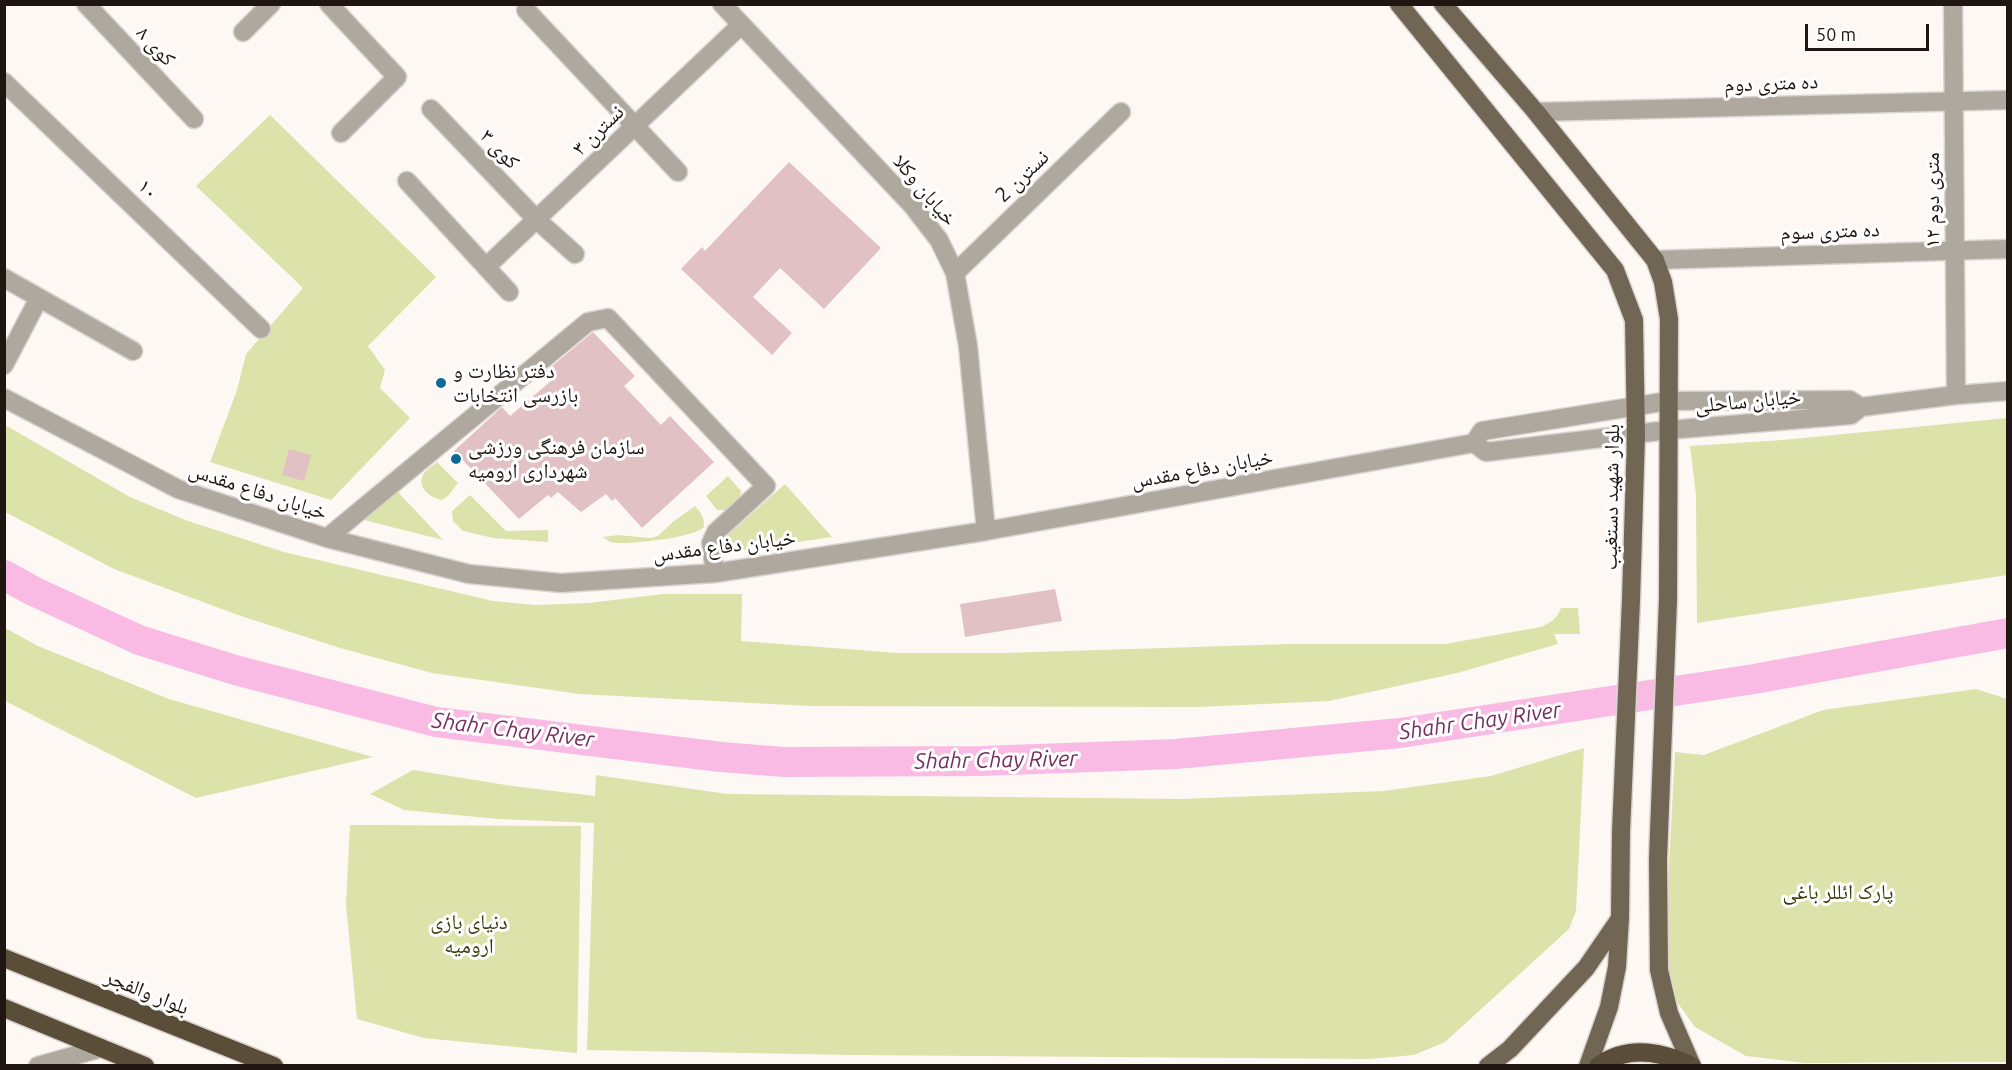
<!DOCTYPE html>
<html>
<head>
<meta charset="utf-8">
<style>
	body { margin:0 }
	#map { position:relative; width:2012px; height:1070px; overflow:hidden; background:#fef8f5; font-family:Ubuntu,sans-serif }
	canvas { display:block }
	.frame { position:absolute; inset:0; border:6px solid #1f1611; pointer-events:none }
	.scale { position:absolute; left:1805px; top:24px; width:124px; height:27px; box-sizing:border-box; border:3px solid #1f1611; border-top:0; padding-left:8px; font-size:18px; line-height:21px; white-space:nowrap; color:#1f1611; -webkit-text-stroke:4px #fff; paint-order:stroke }
</style>
</head>
<body>
<div id="map">
<canvas width="2012" height="1070"></canvas>
<div class="frame"></div>
<div class="scale">50 m</div>
</div>
<script>
const ctx = document.querySelector('canvas').getContext('2d');
ctx.lineJoin = 'round';
function fill(path, color) { ctx.fillStyle = color; ctx.fill(path, 'evenodd'); }
function trace(path, color, width, dash) { ctx.strokeStyle = color; ctx.lineWidth = width; ctx.lineCap = dash ? 'butt' : 'round'; ctx.setLineDash(dash || []); ctx.stroke(path); }
function label(font, color, halo, rows, align = 'center') {
  ctx.font = font + ' Ubuntu,"Noto Naskh Arabic",sans-serif'; ctx.lineWidth = 6; ctx.setLineDash([]); ctx.textBaseline = 'middle'; ctx.strokeStyle = halo; ctx.fillStyle = color; for (const [text, x, y, turn = 0] of rows) {
    ctx.save(); ctx.translate(x, y); ctx.rotate((+turn || 0) * Math.PI / 180); ctx.textAlign = isNaN(turn) ? turn : align; if (halo) ctx.strokeText(text, 0, 0); ctx.fillText(text, 0, 0); ctx.restore();
  }
}
fill(new Path2D(`
	M270 115 436 277 368 346 385 370 380 388 410 418 331 500 210 462 237 390 246 354 303 288 196 186Z
	M2007 418V575L1697 623 1696 495 1690 446 1783 440Z
	M5 425 130 497 188 521 284 552 493 601 535 605 589 603 663 594H742L741 641 898 653H1005L1290 644H1445L1541 627C1551 622 1557 619 1561 608H1578L1580 634H1554L1558 644 1457 673 1329 701 1198 707 810 706 580 694 432 673 340 648 238 615 114 569 5 512Z
	M437 462 458 483 448 496 442 500C430 498 414 486 425 472 428 469 433 465 437 462Z
	M728 476 741 491 739 501 725 510H717L706 496Z
	M785 484 832 537 723 553 719 543Z
	M396 490 443 540 364 520Z
	M470 495 506 531 548 530V542L493 538 463 531 453 521 452 511Z
	M695 506C701 513 704 517 704 527 694 538 631 544 616 543 611 543 607 540 603 537L618 535 650 538 658 536 674 521Z
	M5 628 38 646 169 699 373 757 196 798 5 701Z
	M1976 689 2007 699V1062L1805 1063 1746 1056 1695 1027 1669 991 1665 938 1675 752 1704 755 1823 710Z
	M1584 748 1576 911 1569 929 1445 1042 1414 1055 1369 1059 853 1055 587 1050 594 823 498 819 404 810 370 794 413 770 512 786 595 796 596 775 727 794 1182 799 1384 791 1491 776Z
	M350 825 581 826 577 1053 424 1038 357 1019 346 904Z`), '#dbe2aa');
trace(new Path2D(`
	M4 575 33 591 139 640 235 670 436 722 721 757 784 762 981 761 1176 754 1400 733 1754 679 2008 633`), '#f9bbe3', 30);
fill(new Path2D(`
	M789 162 881 248 824 309 780 268 753 297 792 333 772 355 681 269 702 247 705 251Z
	M593 332 635 376 624 386 661 425 670 416 714 462 642 528 615 498 612 501 606 494 581 512 558 492 551 498 548 495 519 519 454 451 502 407 510 416 552 380 545 372Z
	M289 449 311 455 304 481 282 475Z
	M1055 589 1062 621 965 637 960 604Z`), '#e1c1c3');
const minor = new Path2D(`
	M86 4 194 119
	M329 4 397 77 341 133
	M722 4 912 205 939 240 955 273 968 346 986 531
	M1953 4 1956 395
	M526 10 678 172
	M243 32 271 4
	M4 82 261 329
	M431 109 537 220 575 254
	M1536 112 2008 100
	M407 181 509 292
	M1655 260 2008 249
	M486 267 741 25
	M955 273 1121 112
	M4 278 133 351
	M4 365 39 298
	M4 398 178 489 327 538 469 574 561 583 715 573 986 531 1474 443 1486 452 1668 430 1851 415 1861 407 1956 395 2008 391
	M1474 443 1482 431 1668 401 1850 400 1861 407
	M327 538 588 322 608 318 766 486 716 532 711 543 715 573
	M38 1066 101 1048`);
const major = new Path2D(`
	M1399 4 1615 270 1634 320 1636 435 1631 600 1621 832 1620 918 1617 967 1609 1007 1588 1066
	M1443 4 1536 112 1655 260 1663 282 1669 319 1668 599 1658 859 1659 970 1669 1013 1692 1066
	M1488 1066 1510 1049 1586 968 1619 920`);
const highway = new Path2D(`
	M4 958 274 1066
	M4 1008 145 1066
	M1598 1066C1627 1045 1661 1051 1692 1066`);
trace(minor, '#dad4d1', 21);
trace(major, '#dad4d1', 21);
trace(highway, '#dad4d1', 21);
trace(minor, '#afa89e', 18);
trace(major, '#716653', 18);
trace(highway, '#5b4e39', 18);
for (const [x, y, r, color] of [
	[441,383,6,"#106898"],
	[456,459,6,"#106898"]
]) { const dot = new Path2D(); dot.arc(x, y, r, 0, 2 * Math.PI); ctx.fillStyle = color; ctx.fill(dot); trace(dot, '#fff', 2); }
label('21px', '#1f1611', '#fff', [
	["کوی ۸",156,46,47],
	["ده متری دوم",1771,83,-2],
	["نسترن ۳",598,130,-44],
	["کوی ۳",500,149,46],
	["نسترن 2",1022,176,-44],
	["۱۰",148,189,44],
	["خیابان وکلا",925,190,50],
	["۱۲ متری دوم",1932,200,-90],
	["ده متری سوم",1830,231,-2],
	["خیابان ساحلی",1748,401,-5],
	["خیابان دفاع مقدس",1202,469,-10],
	["خیابان دفاع مقدس",258,491,18],
	["بلوار شهید دستغیب",1611,497,-89],
	["خیابان دفاع مقدس",724,546,-7],
	["بلوار والفجر",147,992,22]
]);
label('21px', '#1f1611', '#fff', [
	["دفتر نظارت و",453,371],
	["بازرسی انتخابات",453,395],
	["سازمان فرهنگی ورزشی",468,447],
	["شهرداری ارومیه",468,471]
], 'left');
label('21px', '#373b06', '#fff', [
	["پارک ائللر باغی",1838,892],
	["دنیای بازی",469,922],
	["ارومیه",469,946]
]);
label('italic 22px', '#752e60', '#fff', [
	["Shahr Chay River",1480,721,-8],
	["Shahr Chay River",513,730,7],
	["Shahr Chay River",996,760,-1]
]);
</script>
</body>
</html>
